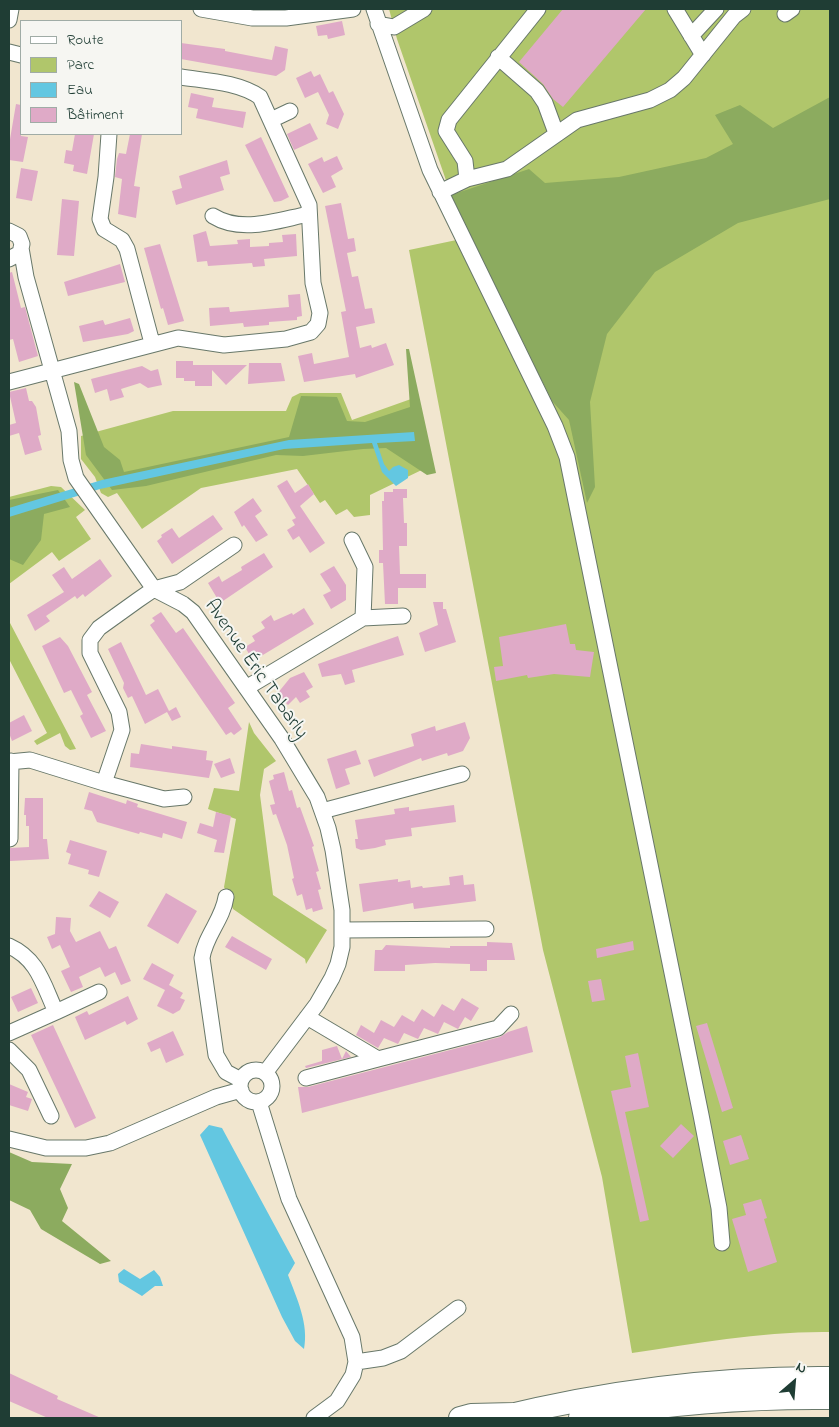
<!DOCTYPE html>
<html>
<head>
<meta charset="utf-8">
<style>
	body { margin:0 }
	#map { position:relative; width:839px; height:1427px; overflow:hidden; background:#f1e6cf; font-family:"Indie Flower",sans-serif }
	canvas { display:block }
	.frame { position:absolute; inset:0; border:10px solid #1f3d34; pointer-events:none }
	.legend { position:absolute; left:20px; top:20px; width:162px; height:115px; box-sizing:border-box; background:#f6f6f2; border:1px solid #a0aca6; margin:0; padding:6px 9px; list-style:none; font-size:15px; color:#1f3d34 }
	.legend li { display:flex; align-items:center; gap:10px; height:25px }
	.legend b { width:25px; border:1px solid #a0aca6 }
	.north { position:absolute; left:769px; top:1357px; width:50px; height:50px; -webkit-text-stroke:4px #f6f6f2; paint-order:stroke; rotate:27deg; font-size:14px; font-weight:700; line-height:20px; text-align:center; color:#1f3d34 }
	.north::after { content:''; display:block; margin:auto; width:18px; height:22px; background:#1f3d34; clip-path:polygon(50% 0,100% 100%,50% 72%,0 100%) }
</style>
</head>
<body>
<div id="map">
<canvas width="839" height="1427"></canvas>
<div class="frame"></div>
<ul class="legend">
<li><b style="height:6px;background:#fff"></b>Route</li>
<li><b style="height:14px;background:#b0c66b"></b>Parc</li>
<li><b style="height:14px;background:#63c7e1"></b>Eau</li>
<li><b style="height:14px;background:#dfaac7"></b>Bâtiment</li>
</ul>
<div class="north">N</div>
</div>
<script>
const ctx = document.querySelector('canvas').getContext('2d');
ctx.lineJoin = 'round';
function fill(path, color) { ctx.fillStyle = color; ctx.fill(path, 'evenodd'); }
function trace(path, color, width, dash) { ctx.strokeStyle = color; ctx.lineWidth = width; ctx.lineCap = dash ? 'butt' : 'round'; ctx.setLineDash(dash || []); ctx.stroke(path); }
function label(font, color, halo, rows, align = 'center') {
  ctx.font = font + ' "Indie Flower",sans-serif'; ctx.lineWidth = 4; ctx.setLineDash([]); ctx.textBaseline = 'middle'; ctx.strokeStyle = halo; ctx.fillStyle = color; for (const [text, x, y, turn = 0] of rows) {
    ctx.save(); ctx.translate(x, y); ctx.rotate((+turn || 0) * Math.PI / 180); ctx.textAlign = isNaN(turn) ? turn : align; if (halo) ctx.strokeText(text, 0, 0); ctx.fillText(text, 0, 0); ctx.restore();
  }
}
fill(new Path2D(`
	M389 9H830V1332C763 1331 698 1343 632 1353L602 1177 543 950 409 250 466 238 397 39Z
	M300 393H341L352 420 411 399 432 465 370 495V515L354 517 347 509 336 515 325 500 320 503 297 469 201 488 142 529 117 493 108 497 101 493 95 477 81 459V436L173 411H286L292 397Z
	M51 486 61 487 85 510 76 517 91 539 59 561 52 552 9 584V497Z
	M9 621 76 749 70 750 65 746 60 733 37 745 34 741 47 733 9 659Z
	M249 722 254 733 276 761 264 769 260 795 273 895 327 930 306 964 305 959 233 909 224 887 236 819 208 809 214 788 239 791Z`), '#b0c66b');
fill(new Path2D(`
	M830 97V199L738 223 655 272 607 334 590 402 595 487 587 503 569 420 552 401 451 195 529 169 545 183 619 177 706 158 733 144 715 115 740 105 773 128Z
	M406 349H409L436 473 427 475 386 448 363 449 303 456 276 455 146 486 112 490 86 455 74 382 79 384 104 447 120 460 124 472 289 437 301 396 337 397 347 421 365 422 410 407Z
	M58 490 70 507 44 514 41 540 23 565 9 559V500Z
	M9 1152 32 1162 72 1164 60 1189 68 1208 62 1221 111 1261 100 1264 41 1229 30 1210 9 1200Z`), '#8cab5f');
fill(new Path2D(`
	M414 432 415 441 377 443 384 464 389 471 393 467 399 465 408 470V478L396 486 382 472 372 443 284 449 100 489 9 517V508L102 480 289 440Z
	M209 1125 222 1128 295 1263 288 1275C297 1299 309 1324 304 1349L295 1341 282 1317 200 1135Z
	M124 1269 140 1279 154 1270 160 1277 163 1286H155L142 1296 119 1282 118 1274Z`), '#63c7e1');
fill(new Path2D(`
	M563 9H646L563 107 553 99 543 84 519 62Z
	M342 21 345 35 328 39 327 35 318 36 316 26Z
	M181 43 225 49V51L272 60 275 46 288 49 285 70 276 76 181 59Z
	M311 71 314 77 320 74 329 93 333 91 344 114 338 129 326 124 329 115 318 92 305 98 296 78Z
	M191 93 214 98 212 107 246 112 243 128 196 118 198 109 188 107Z
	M16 104 21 105V136L28 137 23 162 9 160V145Z
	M310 123 318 139 294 150 287 134Z
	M75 134H94L87 174 73 171 74 165 64 163 66 150 72 151Z
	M130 134H142L134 186 140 187 136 218 118 214 122 179 115 177 117 159 119 153 126 154Z
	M261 137 289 197 281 201 274 202 245 145Z
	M337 156 343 169 331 176 336 187 323 193 308 164 322 157 324 162Z
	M227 160 230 174 220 177 224 190 176 205 172 191 182 188 179 176Z
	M21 168 38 171 32 201 16 198Z
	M62 199 79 201 74 256 57 255Z
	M341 203 348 239 354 238 356 251 347 253 352 277 358 276 365 309 372 308 375 323 356 327 360 348 371 345 372 348 386 343 394 365 356 378 355 374 304 382 298 356 312 353 314 364 349 357 341 312 346 311 325 206Z
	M206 231 210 246 238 244 237 240 250 239V247L269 246V243L283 242 282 235 296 234 297 256 264 259 265 266 253 267 252 263 208 266 207 261 197 262 193 235Z
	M160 244 184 321 168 325 163 308 161 309 144 248Z
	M120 264 125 282 68 296 64 282Z
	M12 272 21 308 25 307 38 356 19 362 13 339 9 340V273Z
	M300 294 302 316 297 317V320L269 322V325L244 327 243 323 210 326 209 308 229 307 230 312 289 307 288 295Z
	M130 318 134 331 128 334 83 342 79 326 103 320 105 325Z
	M176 361H193V365H247L226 385 212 370V386H195V381H184V378H176Z
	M249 363H281L285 381 248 384Z
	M142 366 151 371 158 369 162 385 148 388 140 383 121 389 124 397 110 401 107 389 95 393 91 379Z
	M26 388 29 401H32L36 407 41 435 38 436 42 450 25 455 19 433 9 436V425L16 423 9 392Z
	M287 480 295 493 308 484 314 494 300 506 325 543 310 553 299 536 293 540 287 530 295 525 292 520 296 518 277 486Z
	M393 489H407V498H403L404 523H407V546H399L400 574H426V588H398V604H385L383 563H379V550H383L382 501H384V492H393Z
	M253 498 262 511 255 516 268 535 256 542 244 525 242 527 234 512Z
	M213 515 223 529 172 564 157 541 162 537 161 535 172 528 179 538Z
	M264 553 273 567 220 603 208 583 219 576 222 582 242 570 241 567Z
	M100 559 112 576 85 597 83 594 77 599 75 596 46 616 50 621 35 631 27 615 64 592 52 575 64 567 72 579Z
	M334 566 346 585V600L331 609 323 595 331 591 320 574Z
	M433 602H443V609H446L456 642 425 652 419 633 438 625Z
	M304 608 314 624 253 661 245 647 255 641 252 636 265 628 261 622 271 615 274 621 292 613 293 615Z
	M161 612 176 633 183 628 235 703 228 708 242 729 234 735 231 732 226 735 150 625 155 621 152 618Z
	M566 624 570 644H575L576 650 594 652 590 677 554 674 528 678 527 675 496 681 494 667 503 666 499 637Z
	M398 636 404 655 352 670 355 682 345 685 341 674 322 677 318 664Z
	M60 637 68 646 92 692 87 695 106 731 91 738 80 716 83 714 71 690 64 693 42 646Z
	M121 642 146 695 158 689 169 711 176 707 181 717 172 721 167 712 145 724 132 696 128 698 123 688 124 683 108 649Z
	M304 672 313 687 306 691 310 697 300 703 296 697 288 705 277 694 290 678Z
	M24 715 32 731 12 741 9 733V723Z
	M465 722 470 738 463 751 448 756 447 753 422 761 421 758 374 777 368 760 414 746 411 734 435 726 436 731Z
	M141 744 172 749V746L207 751 206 760 213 761 209 778 130 767 131 753 139 754Z
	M356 750 361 764 345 769 350 784 336 789 327 759Z
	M230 758 235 773 221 778 214 764Z
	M284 772 289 791 292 790 297 808 300 807 314 846 312 847 319 871 316 872 321 889 318 890 323 909 313 912 312 908 306 910 302 894 297 896 292 879 294 878 287 845 276 814 273 815 270 805 275 804 269 781 274 779 273 775Z
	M89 792 126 804 127 800 138 804 137 807 187 822 182 839 163 833 162 838 140 832 139 834 97 822 92 811 84 809Z
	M25 798H43V839H47L49 859 10 861V848L29 847V826H26V815H24Z
	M454 805 456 822 411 828 412 836 385 840 386 845 375 848 361 850 356 848 355 839H358L355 820 395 814 394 809 409 807V811Z
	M216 812 231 816 224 853 214 852 217 840 197 833 200 823 213 827Z
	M70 840 107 851 99 877 88 874 89 870 68 864 71 854 66 852Z
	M463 875 464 885 474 884 476 901 414 909 413 903 363 912 359 884 398 879V882L410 880 411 888 422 886 423 888 450 885 449 877Z
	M99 891 119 902 110 918 89 906Z
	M166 893 197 911 178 944 147 926Z
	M56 917 71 918 70 931 76 942 100 931 109 949 116 946 131 981 121 985 115 972 105 977 100 967 79 977 83 987 71 992 61 971 70 967 60 945 52 949 47 937 55 934Z
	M232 936 272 959 266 970 225 947Z
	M633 941 634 950 597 958 596 949Z
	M487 942 512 943 515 960H487V971H470V964L435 963 405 965V971H374L375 950H382L386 945 450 948V946H487Z
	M152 963 174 975 169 985 183 993 180 998 185 1000 180 1010 173 1014 157 1006 165 990 143 979Z
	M601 979 605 1000 592 1002 588 981Z
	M31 988 38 1003 18 1012 11 997Z
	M128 996 138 1019 127 1025 125 1021 85 1040 75 1017 87 1011 89 1015Z
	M462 998 479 1008 471 1021 465 1017 458 1029 444 1022 438 1034 424 1028 418 1039 404 1033 398 1044 384 1038 378 1048 356 1035 361 1025 374 1033 381 1020 394 1027 402 1015 414 1022 422 1009 434 1017 442 1004 454 1011Z
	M707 1023 733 1108 722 1112 696 1026Z
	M53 1025 96 1118 75 1128 31 1035Z
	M527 1026 533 1052 302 1113 298 1087H308L500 1037 508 1032Z
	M173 1031 184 1055 166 1063 160 1048 151 1052 147 1043Z
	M337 1046 342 1059 346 1051 351 1057 306 1068 305 1066 322 1061V1050Z
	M638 1053 649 1107 625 1112 649 1220 640 1222 611 1091 631 1087 625 1056Z
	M9 1084 28 1092 26 1097 32 1099 28 1111 9 1105Z
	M681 1124 694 1136 673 1158 660 1146Z
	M741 1135 749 1159 730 1165 723 1141Z
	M761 1199 767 1218 764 1219 777 1262 748 1272 732 1219 746 1215 743 1204Z
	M9 1373 58 1396 57 1399 101 1418H48L9 1401Z`), '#dfaac7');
const minor = new Path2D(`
	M201 9 252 18H286L353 9
	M374 9 430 170 555 426 567 457 701 1115 719 1208 722 1243
	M675 9 703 55
	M785 14 792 9
	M9 20 11 9
	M378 24 394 27 424 9
	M691 36 716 9
	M9 52 21 55
	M498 57 537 91 545 103 556 133
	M271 120 290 111
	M109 134 106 177 100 219 104 229 122 240 127 249 152 343
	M467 179 465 161 446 131 449 120 538 9
	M440 192 467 179 507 169 577 120 650 100 670 90 684 78 734 16 743 9
	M213 216C242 234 278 220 309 214
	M9 231 19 236 22 244 20 253 9 259
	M21 248 26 277 69 431 71 460 76 478 154 589 183 604 193 612 282 739 317 797 328 828 333 850 342 910V947L338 964 332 978 317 1004 265 1073
	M9 382 178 338 224 345 286 339 311 332 318 324 320 313 313 283 309 205 260 97C238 82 207 81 181 77
	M352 540 365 567 363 618
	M246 688 363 618 403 616
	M9 762 30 760 104 783 122 730 119 712 90 653V640L99 628 138 600 154 589 180 582 234 545
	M104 783 164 799 184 797
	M322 811 462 774
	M10 839 11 761
	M226 897C223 919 205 936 202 958L216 1055 226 1072 241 1080
	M342 930 486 929
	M9 946C38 959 43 984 56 1012L9 1033
	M56 1012 99 992
	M307 1017 378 1059 498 1028 511 1014
	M9 1050 29 1070 51 1116
	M240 1086a16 16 0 1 1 32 0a16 16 0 1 1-32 0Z
	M306 1078 378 1059
	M259 1102 289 1199 352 1337 356 1362 353 1375 337 1401 314 1418
	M9 1139 46 1148H86L110 1143 216 1097 241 1090
	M356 1362 383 1358 401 1351 458 1308`);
const highway = new Path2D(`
	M460 1418 471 1415 514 1414
	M498 1418C607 1391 718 1377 830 1378
	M580 1418C663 1404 746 1397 830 1398`);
trace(minor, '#68786a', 17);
trace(highway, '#68786a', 24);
trace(minor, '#fff', 15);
trace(highway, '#fff', 22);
label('20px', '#1f3d34', '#f6f6f2', [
	["Avenue Éric Tabarly",255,670,55]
]);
</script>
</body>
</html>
